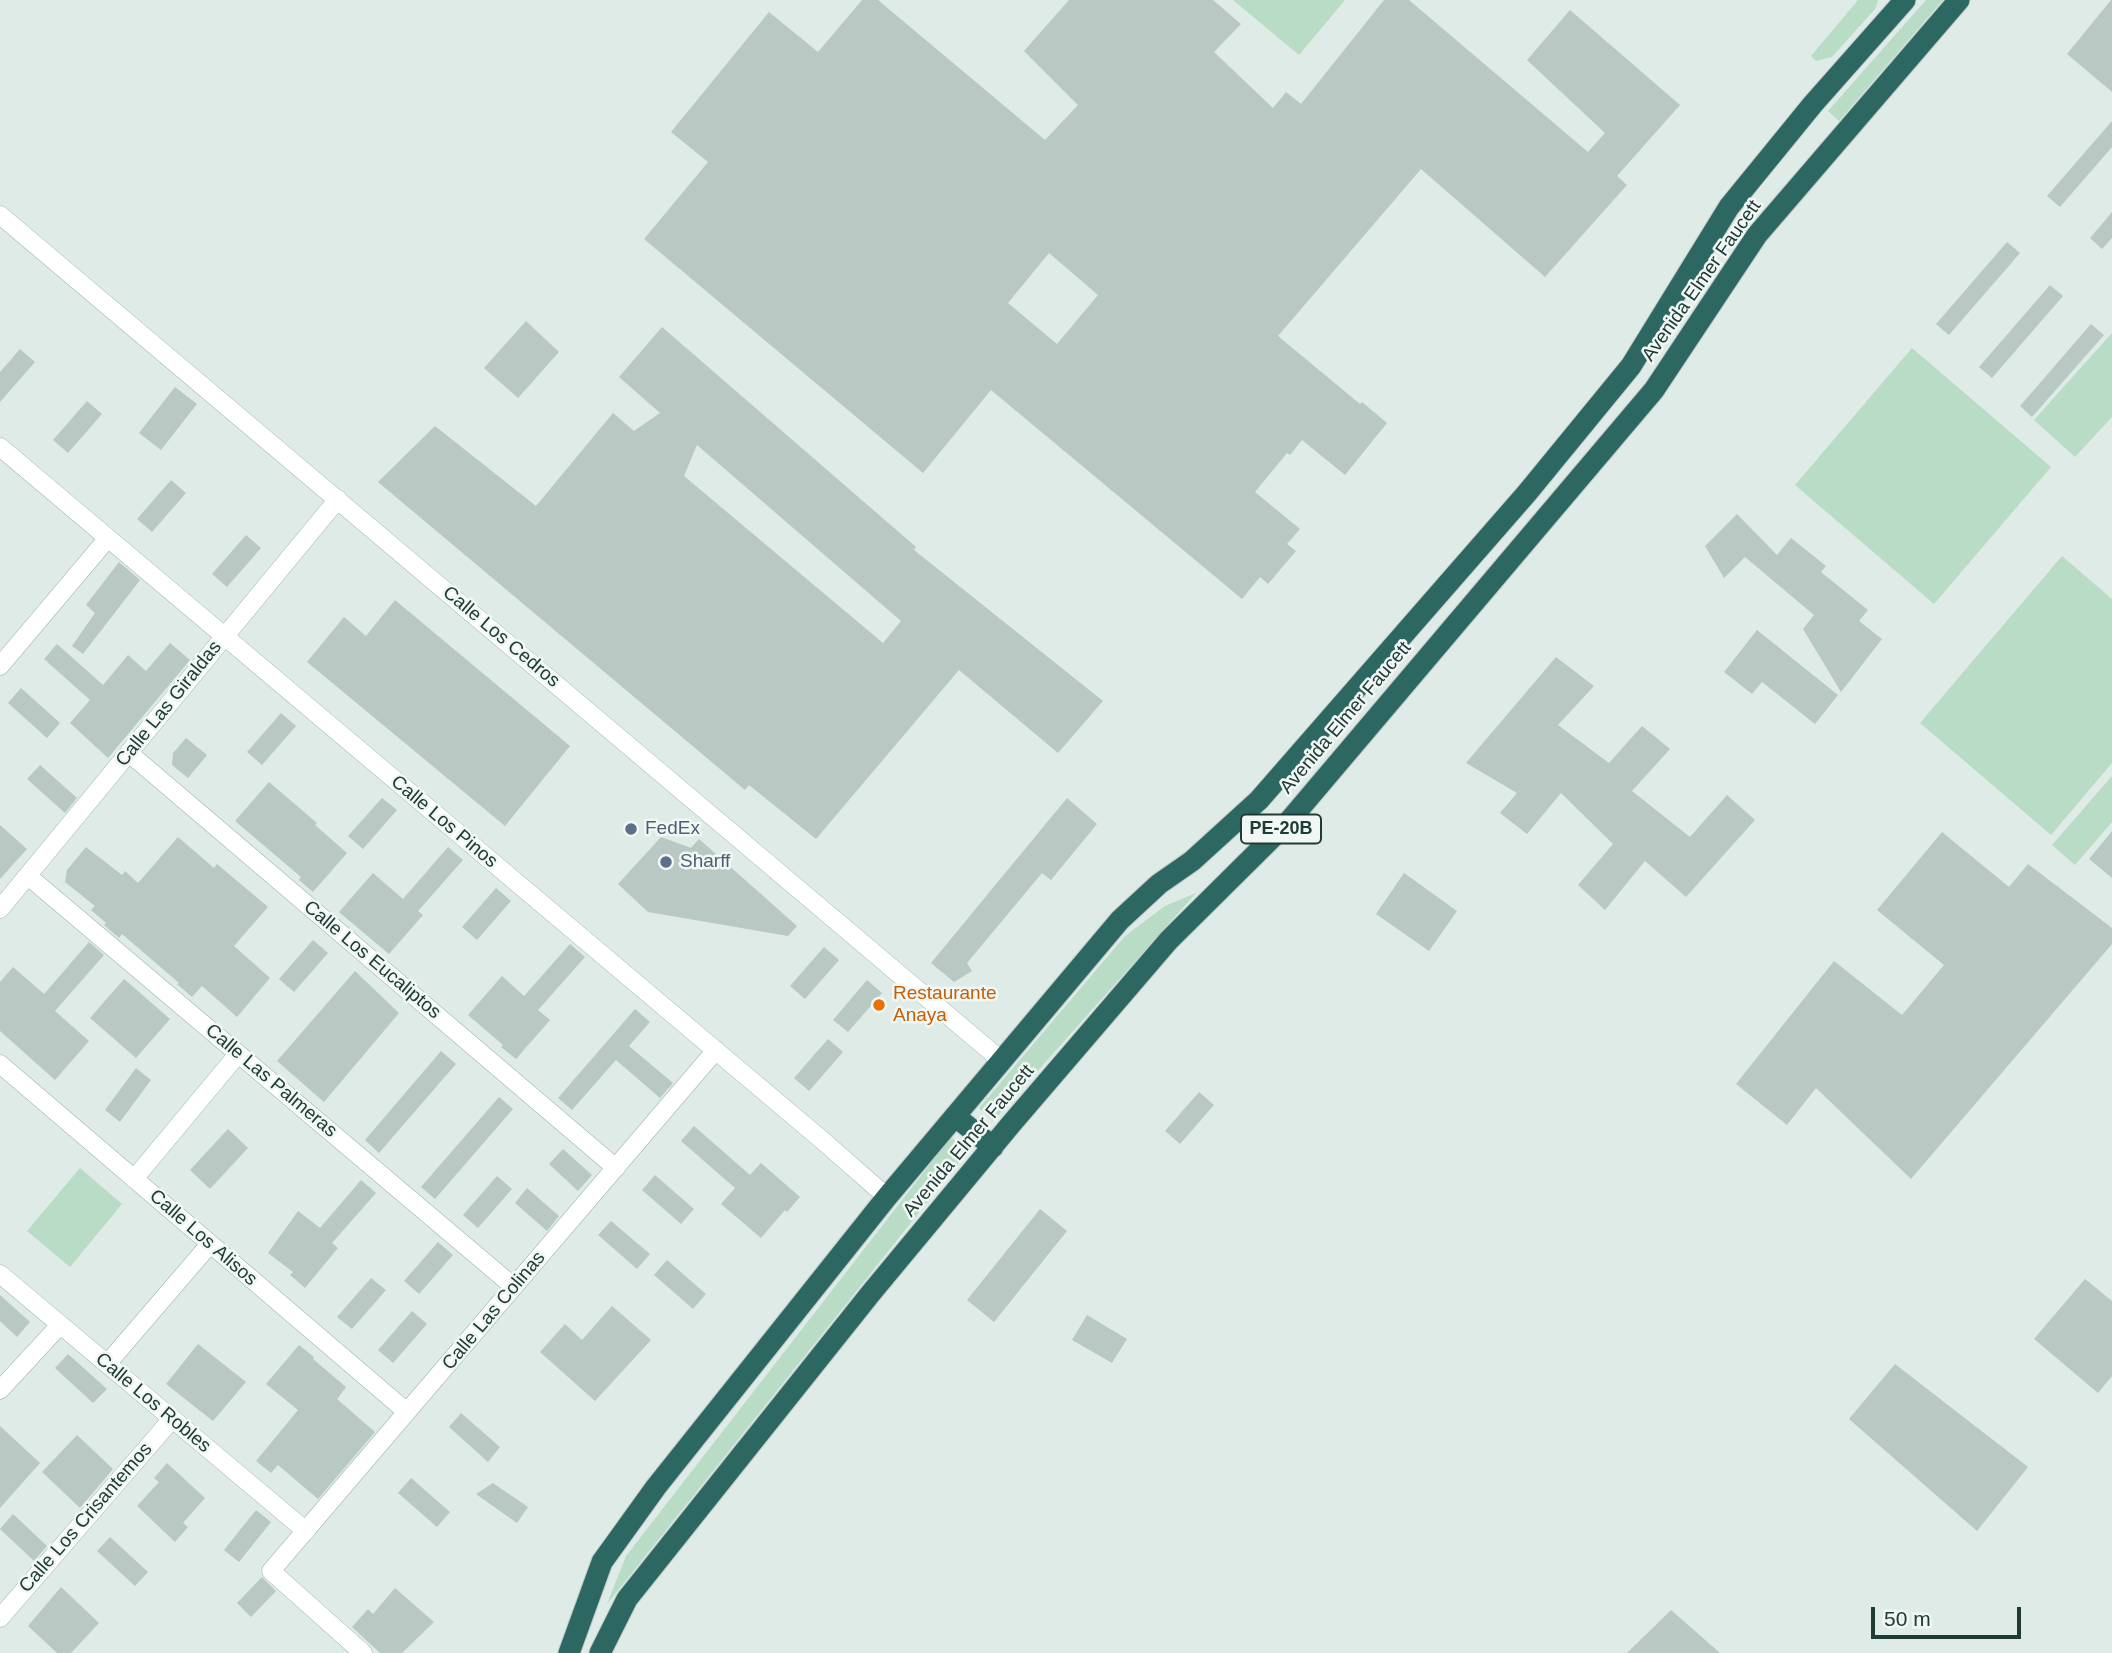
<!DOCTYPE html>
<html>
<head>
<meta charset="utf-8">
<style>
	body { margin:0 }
	#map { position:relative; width:2112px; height:1653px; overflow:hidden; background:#dfebe7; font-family:Helvetica,sans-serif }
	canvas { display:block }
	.scale { position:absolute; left:1871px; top:1607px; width:150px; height:32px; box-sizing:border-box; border:4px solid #203b36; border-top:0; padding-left:9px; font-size:21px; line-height:24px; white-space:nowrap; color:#203b36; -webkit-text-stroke:5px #f0f7f4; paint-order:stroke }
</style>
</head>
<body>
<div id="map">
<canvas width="2112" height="1653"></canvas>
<div class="scale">50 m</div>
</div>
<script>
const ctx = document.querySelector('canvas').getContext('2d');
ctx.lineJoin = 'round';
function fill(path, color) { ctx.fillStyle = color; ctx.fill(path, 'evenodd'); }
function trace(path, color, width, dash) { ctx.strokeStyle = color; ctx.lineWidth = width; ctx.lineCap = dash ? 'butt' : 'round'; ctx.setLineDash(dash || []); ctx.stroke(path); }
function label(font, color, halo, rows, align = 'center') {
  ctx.font = font + ' Helvetica,sans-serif'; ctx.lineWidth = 5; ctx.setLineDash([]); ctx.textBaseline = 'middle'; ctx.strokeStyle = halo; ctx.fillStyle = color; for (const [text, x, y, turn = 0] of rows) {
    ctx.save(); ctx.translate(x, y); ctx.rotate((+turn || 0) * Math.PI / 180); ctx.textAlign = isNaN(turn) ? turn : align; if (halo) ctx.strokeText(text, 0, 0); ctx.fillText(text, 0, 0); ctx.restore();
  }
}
fill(new Path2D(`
	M1233 0H1345L1299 55Z
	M1858 0H1878L1875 9 1832 57 1816 61 1811 56Z
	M1926 0H1943L1839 121 1828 111Z
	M2112 333V417L2075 457 2034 420Z
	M1912 348 2051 467 1934 604 1795 485Z
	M2062 556 2112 599V763L2051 835 1920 723Z
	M2112 776V822L2075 865 2052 845Z
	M1196 893 993 1121 979 1108 1125 936 1165 906Z
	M951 1137 968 1151 607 1604 626 1556Z
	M80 1168 122 1204 70 1267 27 1231Z`), '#b8dcc5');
fill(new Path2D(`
	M862 0H878L1045 140 1078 105 1024 51 1069 0H1213L1241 24 1214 52 1273 108 1286 92 1301 104 1384 0H1409L1588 152 1605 133 1527 60 1570 10 1680 105 1617 176 1627 185 1545 277 1421 169 1278 336 1360 404 1362 402 1387 423 1345 475 1302 440 1290 455 1287 453 1255 492 1300 529 1287 544 1296 551 1268 584 1260 577 1242 599 991 390 923 473 644 239 708 162 671 132 769 12 818 52ZM1049 253 1098 295 1057 344 1008 303Z
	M2111 0H2112V92L2067 54Z
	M2112 121V147L2060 207 2047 196Z
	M2112 212V238L2102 249 2090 238Z
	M2007 242 2020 253 1949 335 1936 324Z
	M2050 285 2063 296 1992 378 1979 367Z
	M526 321 559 352 518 398 484 368Z
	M2091 324 2104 335 2032 417 2020 406Z
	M662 327 916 547 914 550 1103 701 1058 753 959 670 816 839 749 785 745 790 378 482 435 426 536 506 613 413 634 431 660 413 619 377ZM697 445 901 621 883 643 684 476Z
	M20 349 35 362 0 402V372Z
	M175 387 197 404 161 450 139 433Z
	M87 401 102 414 68 453 53 440Z
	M171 480 186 493 152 532 137 519Z
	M1737 514 1777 555 1791 538 1826 566 1821 572 1868 610 1859 621 1882 639 1841 692 1803 629 1814 615 1745 557 1724 578 1705 546Z
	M246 535 261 548 227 587 212 574Z
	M119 562 140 580 83 654 72 646 95 613 86 605Z
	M395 600 570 746 505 826 307 662 344 617 366 636Z
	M1757 630 1838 695 1815 724 1762 682 1752 694 1724 672Z
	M170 643 190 660 108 758 70 723 90 700 44 659 57 644 103 685 128 655 146 671Z
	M1556 657 1594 686 1558 725 1609 763 1642 726 1670 749 1632 791 1690 837 1727 795 1755 820 1686 897 1645 861 1605 910 1578 885 1613 844 1561 793 1527 834 1500 813 1517 793 1466 763Z
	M21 688 60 723 47 738 8 703Z
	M281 713 296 726 262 765 247 752Z
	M186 738 207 755 188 778 172 765 173 753Z
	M40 765 77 798 65 813 27 779Z
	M269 782 317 823 315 825 347 853 313 892 299 880 301 877 235 821Z
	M382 798 397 810 363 849 348 836Z
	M1067 798 1097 824 1051 880 1042 873 967 963 972 971 954 982 931 963Z
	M0 825 27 849 0 879Z
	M2112 831V878L2089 859Z
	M1942 832 2009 887 2028 864 2112 928V944L1911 1179 1816 1088 1787 1125 1736 1084 1834 961 1902 1015 1944 965 1877 910Z
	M178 837 214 868 217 864 268 907 234 946 270 978 237 1017 202 986 192 997 177 984 179 983 122 934 119 938 104 925 106 923 91 910 95 906 65 882 67 870 86 847 122 875 125 871 138 883Z
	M661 837 691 848 699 839 797 926 788 936 648 912 618 884Z
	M448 847 463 860 418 911 423 915 389 954 339 912 373 873 403 899Z
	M1404 873 1457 911 1429 951 1376 914Z
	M496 888 511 901 477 940 462 927Z
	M313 940 328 953 294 992 279 979Z
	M89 942 104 955 55 1011 89 1041 55 1080 0 1031V982L13 967 44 994Z
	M570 944 585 957 538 1010 550 1020 516 1059 501 1047 503 1045 468 1015 502 976 524 996Z
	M824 947 839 960 805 999 790 986Z
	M355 971 399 1013 324 1102 277 1061Z
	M124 979 170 1019 136 1058 90 1018Z
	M867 980 882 993 848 1032 833 1020Z
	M635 1009 650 1022 629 1046 673 1083 660 1098 616 1060 572 1110 558 1098Z
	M828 1039 843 1052 809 1091 794 1078Z
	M441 1051 456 1064 379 1153 365 1140Z
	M136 1068 151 1080 120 1122 105 1110Z
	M1199 1092 1214 1105 1180 1144 1165 1131Z
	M499 1097 513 1109 435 1199 421 1187Z
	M694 1126 750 1175 761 1163 800 1197 787 1212 785 1210 761 1238 721 1204 735 1188 681 1141Z
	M228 1129 248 1148 210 1189 190 1170Z
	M563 1149 592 1175 578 1191 549 1164Z
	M655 1175 694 1209 681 1224 642 1190Z
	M497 1176 512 1189 478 1228 463 1215Z
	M361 1180 376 1193 332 1243 338 1248 305 1288 290 1275 293 1272 268 1253 298 1211 320 1228Z
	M527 1188 559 1216 547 1231 515 1203Z
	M1040 1209 1067 1231 994 1322 967 1300Z
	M611 1221 650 1254 637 1269 598 1235Z
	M438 1242 453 1255 419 1294 404 1281Z
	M667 1260 706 1294 693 1309 654 1275Z
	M371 1278 386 1290 352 1329 337 1317Z
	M2085 1279 2112 1301V1376L2098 1393 2034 1339Z
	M0 1295 30 1322 17 1337 0 1321Z
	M612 1306 651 1340 595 1401 540 1352 565 1324 582 1340Z
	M412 1311 427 1324 393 1363 378 1350Z
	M1087 1315 1127 1339 1112 1363 1072 1340Z
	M198 1344 246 1382 213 1421 166 1384Z
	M299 1345 314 1357 313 1359 346 1387 337 1399 375 1432 318 1499 278 1465 271 1473 256 1461 298 1410 266 1384Z
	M68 1354 107 1389 93 1403 55 1368Z
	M1895 1364 2028 1467 1977 1531 1849 1419Z
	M461 1413 500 1447 488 1462 449 1427Z
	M0 1426 40 1463 0 1508Z
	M77 1435 113 1469 80 1508 42 1472Z
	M167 1463 205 1498 183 1523 188 1527 175 1542 137 1506 159 1482 154 1478Z
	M411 1478 450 1512 437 1527 398 1493Z
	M493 1483 528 1507 517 1523 476 1494Z
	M256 1510 271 1522 239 1562 224 1550Z
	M13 1514 47 1546 34 1561 0 1529Z
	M110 1537 148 1572 135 1586 97 1551Z
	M262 1577 276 1591 251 1617 237 1603Z
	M61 1587 99 1623 71 1653H57L28 1626Z
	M395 1588 434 1622 402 1653H380L352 1627 368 1609 373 1614Z
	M1671 1610 1720 1653H1627Z`), '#b8c8c3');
const street = new Path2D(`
	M0 215 1002 1061
	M0 447 822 1140 887 1197
	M0 666 108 538
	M129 753 616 1168
	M28 876 514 1287
	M0 909 338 499
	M0 1064 407 1412
	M134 1179 238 1054
	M0 1274 306 1531
	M107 1364 210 1244
	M0 1390 60 1325
	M0 1618 172 1419
	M363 1653 271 1571 716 1050`);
const highway = new Path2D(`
	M955 1116 993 1147
	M569 1653 602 1562 656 1487 887 1197 1120 920 1159 884 1192 861 1259 800 1527 493 1631 366 1729 207 1813 104 1905 0
	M600 1653 627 1599 871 1293 1012 1123 1169 940 1289 821 1654 390 1757 235 1959 0`);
trace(street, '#a2b3ae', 19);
trace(highway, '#c1c8c7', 23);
trace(street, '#fff', 18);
trace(highway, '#2c6761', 21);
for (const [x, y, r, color] of [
	[631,829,7,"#5c6f8a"],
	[666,862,7,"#5c6f8a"],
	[879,1005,7,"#e8710a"]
]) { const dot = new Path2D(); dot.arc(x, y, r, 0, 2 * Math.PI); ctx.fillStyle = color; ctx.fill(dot); trace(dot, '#f0f7f4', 2.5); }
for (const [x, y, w] of [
	[1281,829,80]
]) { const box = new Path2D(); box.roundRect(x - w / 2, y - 14.5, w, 29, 5); ctx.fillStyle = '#f0f7f4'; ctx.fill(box); trace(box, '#203b36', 2); }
label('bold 18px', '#203b36', null, [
	["PE-20B",1281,829]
]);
label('19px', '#203b36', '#f0f7f4', [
	["Avenida Elmer Faucett",1702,281,-55],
	["Calle Los Cedros",501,637,40],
	["Calle Las Giraldas",169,704,-51],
	["Avenida Elmer Faucett",1346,718,-50],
	["Calle Los Pinos",444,822,40],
	["Calle Los Eucaliptos",372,960,40],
	["Calle Las Palmeras",271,1081,40],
	["Avenida Elmer Faucett",969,1141,-50],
	["Calle Los Alisos",203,1238,41],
	["Calle Las Colinas",494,1311,-50],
	["Calle Los Robles",153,1403,40],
	["Calle Los Crisantemos",86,1518,-49]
]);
label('19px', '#4e5e75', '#f0f7f4', [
	["FedEx",645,829],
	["Sharff",680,862]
], 'left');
label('19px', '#c56008', '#f0f7f4', [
	["Restaurante",893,994],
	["Anaya",893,1016]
], 'left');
</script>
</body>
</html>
